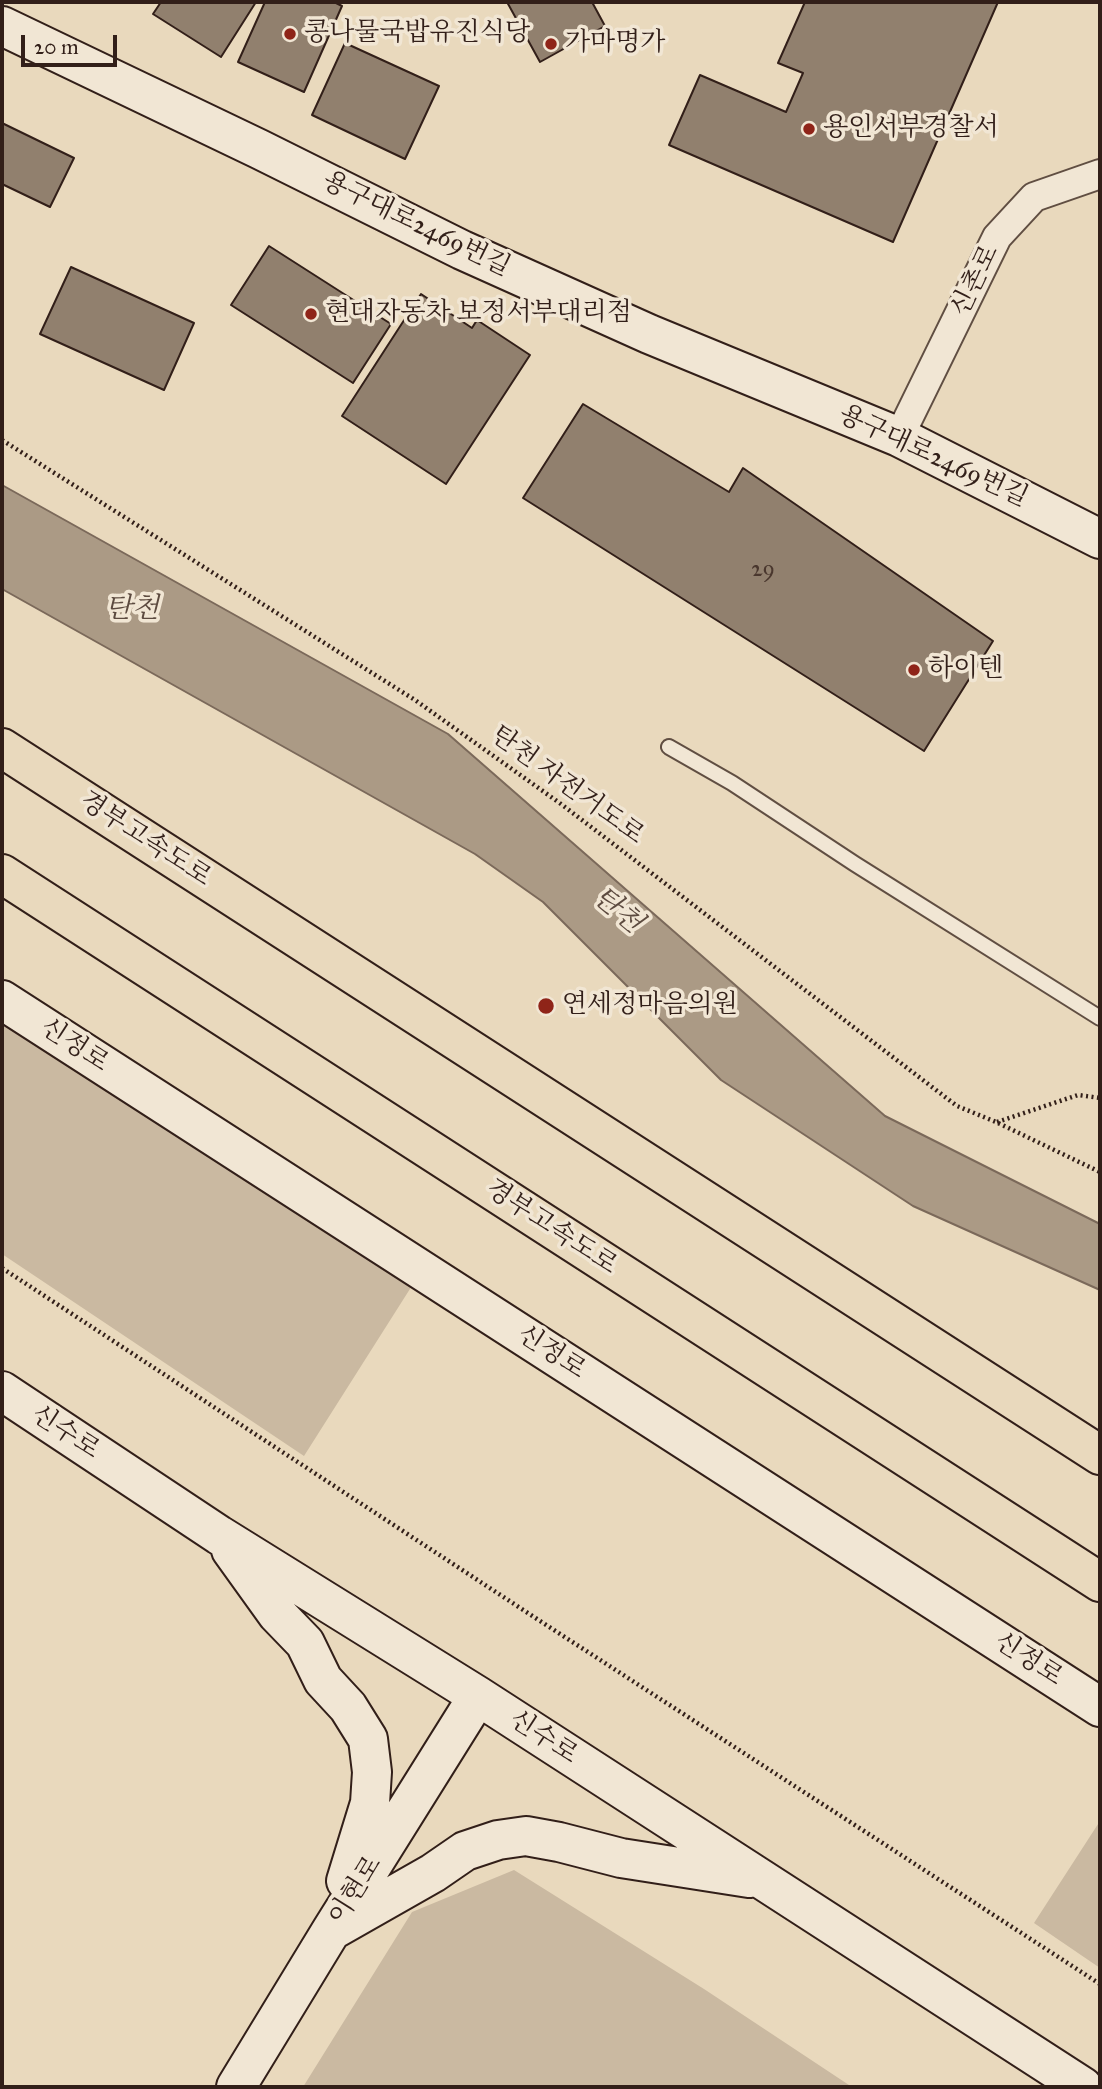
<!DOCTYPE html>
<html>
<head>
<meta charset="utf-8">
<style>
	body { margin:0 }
	#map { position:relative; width:1102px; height:2089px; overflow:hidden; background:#e9d9bd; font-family:"IM FELL Great Primer",serif }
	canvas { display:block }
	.frame { position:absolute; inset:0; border:4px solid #321f19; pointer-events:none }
	.scale { position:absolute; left:21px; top:35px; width:96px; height:32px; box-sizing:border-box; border:4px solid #321f19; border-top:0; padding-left:9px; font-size:21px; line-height:24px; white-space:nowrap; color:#321f19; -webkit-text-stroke:5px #f1e6d4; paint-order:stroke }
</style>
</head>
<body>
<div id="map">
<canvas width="1102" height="2089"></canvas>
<div class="frame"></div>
<div class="scale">20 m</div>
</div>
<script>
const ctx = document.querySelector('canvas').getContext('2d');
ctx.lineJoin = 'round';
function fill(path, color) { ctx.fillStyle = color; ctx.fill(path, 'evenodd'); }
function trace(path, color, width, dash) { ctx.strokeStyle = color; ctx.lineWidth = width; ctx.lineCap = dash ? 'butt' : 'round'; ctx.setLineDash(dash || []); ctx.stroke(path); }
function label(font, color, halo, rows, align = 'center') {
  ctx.font = font + ' "IM FELL Great Primer","Noto Serif KR",serif'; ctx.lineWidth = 7; ctx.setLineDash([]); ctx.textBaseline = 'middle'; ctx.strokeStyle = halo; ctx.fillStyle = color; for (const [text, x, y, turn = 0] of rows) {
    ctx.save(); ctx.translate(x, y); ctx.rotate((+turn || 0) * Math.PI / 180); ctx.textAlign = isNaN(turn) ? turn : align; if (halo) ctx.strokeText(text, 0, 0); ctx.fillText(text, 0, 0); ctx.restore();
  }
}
fill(new Path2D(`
	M2 1017 415 1281 304 1456 2 1254Z
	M1100 1821V1968L1034 1923Z
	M514 1870 704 1989 852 2087H303L412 1912Z`), '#cab9a1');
const water = new Path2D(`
	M2 485 448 734 885 1116 1100 1224V1290L913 1206 721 1080 543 902 475 854 2 589Z`);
fill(water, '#ab9a85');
trace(water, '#7b695a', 2);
const building = new Path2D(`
	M161 2H256L221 57 153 14Z
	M265 2H334L342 6 304 92 238 62Z
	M507 2H592L605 26 540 62Z
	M805 2H998L893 242 669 145 700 75 786 112 803 73 778 63Z
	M345 43 439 86 405 159 312 115Z
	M2 123 74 158 50 207 2 184Z
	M269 246 391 324 353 383 231 305Z
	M71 267 194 323 164 390 40 334Z
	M421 294 472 328 477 320 530 355 446 484 342 416Z
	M583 404 729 492 743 468 993 641 924 751 523 498Z`);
fill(building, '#91806e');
trace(building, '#321f19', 2);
const lane = new Path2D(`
	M669 747 732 783 855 864 1100 1018`);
const street = new Path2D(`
	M899 437 997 237 1034 197 1100 174`);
const secondary = new Path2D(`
	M2 26 259 149 462 250 649 334 899 437 1100 539
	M2 1000 1100 1707
	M2 1391 219 1535 478 1696 1083 2087
	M231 1550 277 1614 305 1643 323 1680 348 1707 368 1739 372 1772 370 1803 346 1881
	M331 1931 433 1873 465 1851 498 1840 526 1836 559 1842 621 1858 749 1878
	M236 2087 331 1931 478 1696`);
const highway = new Path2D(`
	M2 748 1100 1455
	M2 874 1100 1582`);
trace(lane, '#604e42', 18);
trace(street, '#604e42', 32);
trace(secondary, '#321f19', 42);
trace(highway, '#321f19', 42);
trace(new Path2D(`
	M2 440 415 700 561 804 957 1106 996 1122 1100 1172
	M997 1122 1078 1095 1100 1098
	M2 1268 537 1619 1100 1984`), '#321f19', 4.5, [2, 3.5]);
trace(lane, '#f1e6d4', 14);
trace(street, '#f1e6d4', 28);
trace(secondary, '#f1e6d4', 38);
trace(highway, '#e9d9bd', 38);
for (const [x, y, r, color] of [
	[290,34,7,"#8f2418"],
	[551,44,7,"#8f2418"],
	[809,129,7,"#8f2418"],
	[311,314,7,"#8f2418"],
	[914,670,7,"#8f2418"],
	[546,1006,9,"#8f2418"]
]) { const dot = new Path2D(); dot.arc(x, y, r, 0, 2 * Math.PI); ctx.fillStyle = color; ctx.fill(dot); trace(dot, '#f1e6d4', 2.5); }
label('23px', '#4a372e', null, [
	["29",763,570]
]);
label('26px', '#321f19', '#f1e6d4', [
	["콩나물국밥유진식당",304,34],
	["가마명가",565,44],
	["용인서부경찰서",823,129],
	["현대자동차 보정서부대리점",325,314],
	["하이텐",928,670],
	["연세정마음의원",562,1006]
], 'left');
label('26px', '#321f19', '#f1e6d4', [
	["용구대로2469번길",416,225,26],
	["신촌로",976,281,-64],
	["용구대로2469번길",933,457,25],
	["탄천 자전거도로",567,786,36],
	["경부고속도로",145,840,33],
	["신정로",74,1046,33],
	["경부고속도로",551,1228,33],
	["신정로",551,1353,33],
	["신수로",65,1433,33],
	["신정로",1028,1660,33],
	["신수로",543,1738,33],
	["이현로",356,1891,-58]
]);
label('italic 28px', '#5c4a3f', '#f1e6d4', [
	["탄천",132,610],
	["탄천",617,911,40]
]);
</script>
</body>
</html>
